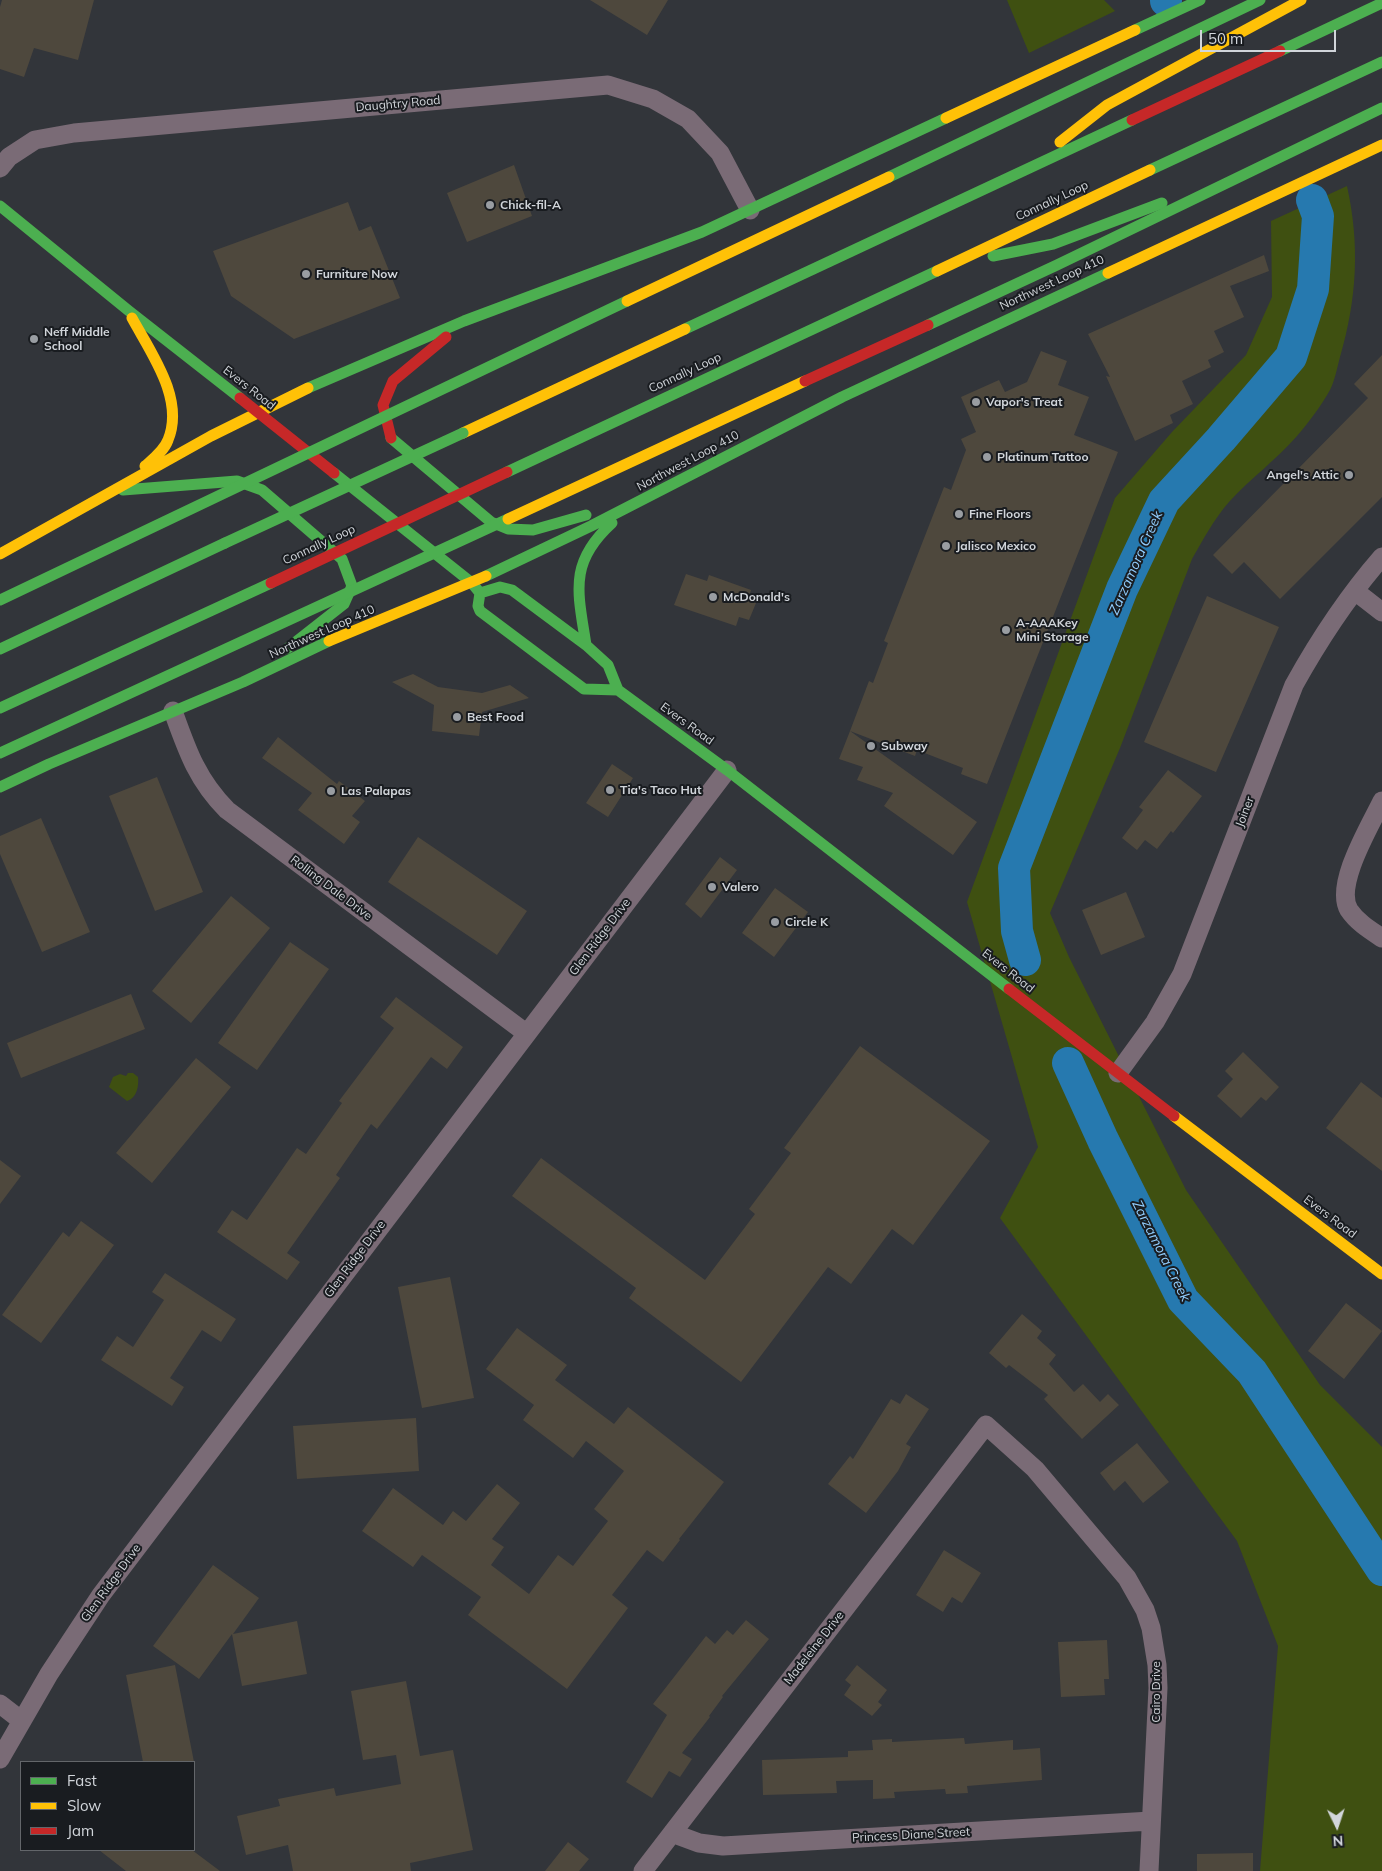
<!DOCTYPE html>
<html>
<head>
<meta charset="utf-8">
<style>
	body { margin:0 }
	#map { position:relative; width:1382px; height:1871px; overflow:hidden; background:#32353a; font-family:Mulish,sans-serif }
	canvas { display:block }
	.legend { position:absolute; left:20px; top:1761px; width:175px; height:90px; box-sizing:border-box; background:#191c20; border:1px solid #63666a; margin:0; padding:6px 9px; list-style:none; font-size:15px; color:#d1d5da }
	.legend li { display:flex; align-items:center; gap:10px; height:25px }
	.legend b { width:25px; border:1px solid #63666a }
	.north { position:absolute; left:1312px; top:1801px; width:50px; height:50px; -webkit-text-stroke:4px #191c20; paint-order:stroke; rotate:176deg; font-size:14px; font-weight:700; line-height:20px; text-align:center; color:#d1d5da }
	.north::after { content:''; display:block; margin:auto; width:18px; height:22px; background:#d1d5da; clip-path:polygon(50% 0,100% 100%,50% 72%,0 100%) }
	.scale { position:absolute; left:1200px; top:30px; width:136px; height:22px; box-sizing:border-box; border:2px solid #d1d5da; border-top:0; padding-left:6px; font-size:15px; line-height:18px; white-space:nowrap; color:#d1d5da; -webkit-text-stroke:4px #191c20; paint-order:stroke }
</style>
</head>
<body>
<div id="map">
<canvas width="1382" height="1871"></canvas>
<ul class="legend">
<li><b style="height:6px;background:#4caf50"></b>Fast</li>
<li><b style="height:6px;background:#ffc107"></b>Slow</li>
<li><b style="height:6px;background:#c62828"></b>Jam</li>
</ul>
<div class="north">N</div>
<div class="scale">50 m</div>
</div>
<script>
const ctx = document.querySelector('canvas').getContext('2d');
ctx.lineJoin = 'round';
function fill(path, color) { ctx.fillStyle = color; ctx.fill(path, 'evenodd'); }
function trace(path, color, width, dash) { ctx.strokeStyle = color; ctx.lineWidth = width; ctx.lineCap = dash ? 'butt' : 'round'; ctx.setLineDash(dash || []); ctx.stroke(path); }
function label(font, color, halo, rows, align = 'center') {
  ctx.font = font + ' Mulish,sans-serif'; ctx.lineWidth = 4; ctx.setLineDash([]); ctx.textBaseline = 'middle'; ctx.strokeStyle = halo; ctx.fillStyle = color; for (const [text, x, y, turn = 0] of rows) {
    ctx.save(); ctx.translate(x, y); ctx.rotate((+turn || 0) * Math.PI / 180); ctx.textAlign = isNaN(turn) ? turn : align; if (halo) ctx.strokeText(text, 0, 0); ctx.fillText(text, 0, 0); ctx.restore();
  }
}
fill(new Path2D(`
	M1007 0H1104L1115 11 1029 53Z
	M1347 186C1360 245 1357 299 1340 357 1337 368 1335 380 1330 390 1321 406 1309 422 1297 436 1276 460 1250 479 1229 502 1214 519 1203 540 1192 559L1120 748 1050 913 1069 957 1186 1190 1320 1385 1382 1447V1871H1260L1278 1646 1237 1541 1000 1218 1038 1147 967 902 1115 498 1172 432 1246 355 1272 297 1271 221Z
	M128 1073H133L138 1077C139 1086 137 1098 127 1101L109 1087 113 1077 120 1074 126 1076Z`), '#3f5011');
trace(new Path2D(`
	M1166 0V1
	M1025 960 1017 931 1014 868 1122 589 1164 501 1221 439 1291 357 1313 289 1318 216 1312 200
	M1068 1063 1103 1140 1183 1300 1252 1372 1382 1570`), '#2679af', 32);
fill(new Path2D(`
	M2 0H94L78 60 34 48 24 77 0 69V7Z
	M590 0H668L647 35Z
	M514 165 532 216 467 242 447 193Z
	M348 202 359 231 371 226 400 298 294 339 231 296 213 251Z
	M1264 255 1269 271 1230 286 1244 317 1214 331 1224 352 1208 360 1211 367 1182 381 1193 404 1170 415 1173 423 1135 441 1106 376 1110 377 1088 334Z
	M1041 351 1067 361 1058 385 1089 397 1074 435 1118 452 987 784 961 774 963 768 917 750 915 756 850 731 869 681 873 683 888 643 884 641 944 487 951 490 966 450 961 439 976 432 961 397 999 380 1005 392 1027 382Z
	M1382 355V497L1280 599 1244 562 1232 574 1213 555 1368 398 1354 384Z
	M686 574 707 581 709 575 751 590 748 600 756 603 749 620 739 617 736 626 674 605Z
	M1207 596 1279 627 1216 772 1144 742Z
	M413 674 438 687 482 693 510 685 529 698 482 712 479 736 432 731 434 705 392 682Z
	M850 731 977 822 953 855 884 806 893 793 857 780 863 767 839 759Z
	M278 737 337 784 339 781 365 801 352 816 360 822 344 844 298 810 312 793 262 758Z
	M612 764 633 778 608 817 586 803Z
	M1168 770 1202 796 1173 833 1171 831 1157 849 1145 840 1137 850 1122 838 1143 810 1139 807Z
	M157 777 203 892 155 911 109 796Z
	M41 818 90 932 42 952 0 854V836Z
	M418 837 527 911 497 955 388 882Z
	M720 857 737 870 701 918 685 904Z
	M775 888 808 912 774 957 742 933Z
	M1126 892 1145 937 1101 955 1082 910Z
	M231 896 270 928 191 1023 152 991Z
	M290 942 329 969 257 1070 218 1043Z
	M131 994 145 1029 21 1078 7 1043Z
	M396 997 463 1047 447 1069 431 1057 377 1129 371 1124 336 1175 340 1178 287 1253 300 1262 287 1280 217 1232 232 1210 247 1220 297 1148 306 1154 342 1103 339 1101 394 1028 380 1017Z
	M860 1046 990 1141 913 1245 892 1229 851 1284 828 1267 741 1382 629 1298 636 1288 512 1196 541 1158 705 1280 755 1214 749 1209 791 1153 784 1148Z
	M1243 1052 1279 1087 1266 1101 1261 1097 1241 1118 1217 1096 1233 1079 1225 1071Z
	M196 1058 231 1087 152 1183 116 1153Z
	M1361 1082 1382 1098V1171L1326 1128Z
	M0 1160 21 1176 0 1204Z
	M81 1221 114 1245 41 1343 2 1315 63 1232 69 1237Z
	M165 1273 236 1319 221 1342 202 1330 170 1378 184 1387 172 1406 101 1360 117 1336 133 1347 164 1300 152 1292Z
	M450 1277 474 1398 422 1408 398 1287Z
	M1346 1303 1382 1331 1344 1379 1308 1351Z
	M1022 1314 1042 1331 1037 1338 1056 1355 1049 1364 1074 1392 1083 1384 1100 1402 1108 1394 1119 1405 1082 1439 1044 1399 1048 1395 1009 1365 1006 1368 989 1353Z
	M517 1328 567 1365 555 1380 614 1424 628 1407 724 1482 679 1539 680 1540 663 1562 647 1550 612 1595 628 1608 567 1689 468 1615 481 1597 422 1555 413 1567 362 1531 393 1488 443 1525 453 1511 466 1521 497 1484 520 1503 492 1539 504 1547 491 1565 529 1594 558 1555 573 1566 608 1521 594 1509 624 1471 586 1441 573 1458 523 1420 534 1405 486 1369Z
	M906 1394 929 1409 906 1444 911 1447 898 1471 866 1513 828 1484 850 1456 853 1459 891 1399 900 1404Z
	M416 1418 419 1471 297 1479 293 1426Z
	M1137 1443 1169 1482 1143 1503 1125 1481 1114 1491 1100 1473Z
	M944 1550 981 1573 962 1603 952 1597 943 1612 916 1595Z
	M213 1565 259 1598 233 1634 297 1621 307 1674 242 1686 232 1634 199 1679 153 1646Z
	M746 1620 769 1639 722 1696 723 1697 709 1716 710 1717 682 1753 692 1759 680 1777 669 1771 652 1798 626 1782 667 1715 653 1704 706 1636 715 1644 727 1630 733 1635Z
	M1107 1640 1109 1679H1104L1105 1695 1061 1697 1058 1642Z
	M175 1665 194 1762H143L126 1675Z
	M857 1665 887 1690 878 1702 882 1705 872 1716 844 1695 851 1685 845 1680Z
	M406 1681 420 1756 453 1750 473 1850 410 1863 411 1871H293L288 1845 246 1855 237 1816 280 1806 278 1799 334 1788 336 1796 401 1784 396 1755 363 1760 351 1691Z
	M964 1738 965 1744 1013 1740V1750L1040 1748 1042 1780 967 1786 968 1793 946 1794 945 1789 894 1792 895 1798 873 1799V1780L836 1781 837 1793 763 1795 762 1760 848 1757V1751L873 1750 872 1740 892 1739V1742Z
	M568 1842 589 1859 579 1871H545Z
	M99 1850H192L220 1871H126Z
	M1253 1853V1871H1197V1854Z`), '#4e483d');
trace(new Path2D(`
	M0 168 9 157 35 140 74 133 608 85 653 99 688 119 720 153 750 210
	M1355 591 1382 612
	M173 711C187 750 197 780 227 810L526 1033
	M1382 801C1370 826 1334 885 1349 910 1357 922 1370 930 1382 938
	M1118 1073 1155 1022 1182 974 1294 685C1319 640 1348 596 1382 557
	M0 1704 22 1721
	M0 1759 49 1674 101 1595 727 770
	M672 1833 699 1843 723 1846 1151 1821
	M643 1871 986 1425 1035 1469 1127 1578 1145 1610 1151 1628 1157 1665 1158 1688 1149 1871`), '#7a6b76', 19);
trace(new Path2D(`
	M1135 30 1200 0
	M1280 51 1382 3
	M1150 170 1382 62
	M0 206 129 311 240 398
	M993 256 1053 244 1162 203
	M685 329 1132 120
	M308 388 464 321 702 232 946 118
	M391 438 491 522 508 529 533 530 586 515
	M507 472 937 271
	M334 473 472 583 480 593 478 606 480 611 584 689 618 690
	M123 490 237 481 262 490 342 559 352 586 344 604 288 648
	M486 576 591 526 842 397 1108 273
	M480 593 500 587 512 590 586 645 608 665 618 690 727 770 1009 989
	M586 645C578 592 568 563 612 523
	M0 649 225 543
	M0 708 271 583
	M0 787 49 764 243 682 329 641`), '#4caf50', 11);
trace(new Path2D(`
	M946 118 1135 30
	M1060 142 1107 105 1301 0
	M937 271 1150 170
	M1108 273 1382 145
	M132 318C151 353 185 399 168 440 164 451 153 459 145 466
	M463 433 685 329
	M0 554 211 436 308 388
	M329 641 486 576
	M1174 1116 1382 1274`), '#ffc107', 11);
trace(new Path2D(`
	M1132 120 1280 51
	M240 398 334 473
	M391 438 383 405 393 381 446 337
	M1009 989 1174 1116`), '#c62828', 11);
trace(new Path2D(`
	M889 177 1260 0
	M928 325 1057 265 1382 108
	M225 543 463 433
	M0 600 627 301
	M0 753 508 519`), '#4caf50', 11);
trace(new Path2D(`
	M627 301 889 177
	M508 519 805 381`), '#ffc107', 11);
trace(new Path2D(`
	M805 381 928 325
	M271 583 507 472`), '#c62828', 11);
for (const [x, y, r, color] of [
	[490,205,5,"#999da2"],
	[306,274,5,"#999da2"],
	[34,339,5,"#999da2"],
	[976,402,5,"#999da2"],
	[987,457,5,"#999da2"],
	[1349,475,5,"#999da2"],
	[959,514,5,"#999da2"],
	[946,546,5,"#999da2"],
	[713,597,5,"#999da2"],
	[1006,630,5,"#999da2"],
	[457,717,5,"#999da2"],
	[871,746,5,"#999da2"],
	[610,790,5,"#999da2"],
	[331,791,5,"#999da2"],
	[712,887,5,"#999da2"],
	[775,922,5,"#999da2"]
]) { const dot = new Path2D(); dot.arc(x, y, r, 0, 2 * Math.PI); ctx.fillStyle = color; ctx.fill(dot); trace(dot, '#191c20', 2); }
label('12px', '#d1d5da', '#191c20', [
	["Daughtry Road",398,104,-5],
	["Connally Loop",1052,201,-25],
	["Northwest Loop 410",1052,283,-25],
	["Connally Loop",685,373,-25],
	["Evers Road",249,388,38],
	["Northwest Loop 410",688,461,-28],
	["Connally Loop",319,545,-25],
	["Northwest Loop 410",322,632,-24],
	["Evers Road",687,724,36],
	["Joiner",1245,812,-69],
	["Rolling Dale Drive",331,888,37],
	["Glen Ridge Drive",600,937,-53],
	["Evers Road",1008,971,38],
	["Evers Road",1330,1217,37],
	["Glen Ridge Drive",355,1259,-53],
	["Glen Ridge Drive",111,1583,-54],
	["Madeleine Drive",814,1648,-52],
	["Cairo Drive",1156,1692,-90],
	["Princess Diane Street",911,1835,-3]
]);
label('bold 12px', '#d1d5da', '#191c20', [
	["Chick-fil-A",500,205],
	["Furniture Now",316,274],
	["Neff Middle",44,332],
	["School",44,346],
	["Vapor's Treat",986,402],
	["Platinum Tattoo",997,457],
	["Angel's Attic",1339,475,"right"],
	["Fine Floors",969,514],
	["Jalisco Mexico",956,546],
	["McDonald's",723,597],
	["A-AAAKey",1016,623],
	["Mini Storage",1016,637],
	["Best Food",467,717],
	["Subway",881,746],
	["Tia's Taco Hut",620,790],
	["Las Palapas",341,791],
	["Valero",722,887],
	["Circle K",785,922]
], 'left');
label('italic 14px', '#92cefe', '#191c20', [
	["Zarzamora Creek",1136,563,-66],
	["Zarzamora Creek",1161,1251,63]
]);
</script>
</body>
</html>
